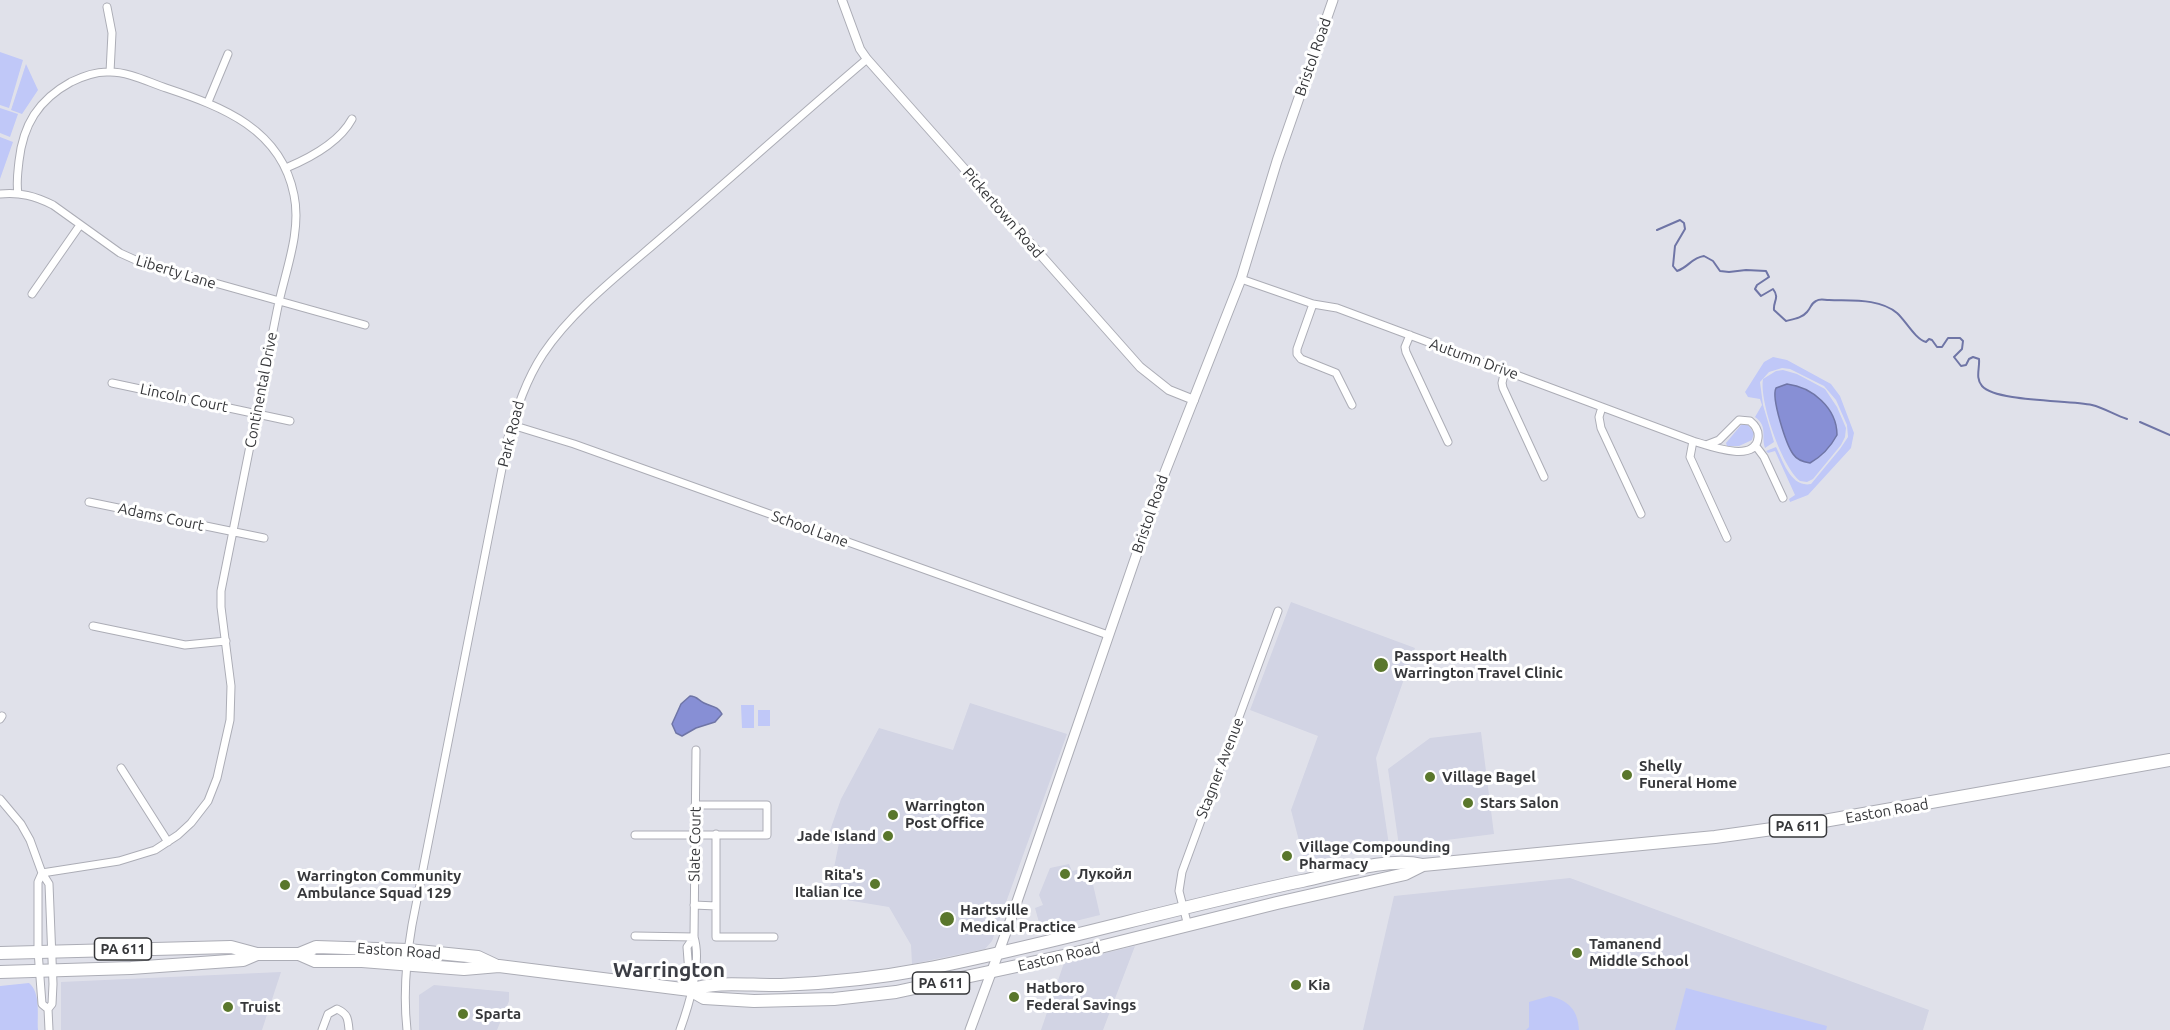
<!DOCTYPE html>
<html>
<head>
<meta charset="utf-8">
<style>
	body { margin:0 }
	canvas { display:block; background:#e0e1ea }
</style>
</head>
<body>
<canvas width="2170" height="1030"></canvas>
<script>
const ctx = document.querySelector('canvas').getContext('2d');
ctx.lineJoin = 'round';
function fill(path, color) { ctx.fillStyle = color; ctx.fill(path, 'evenodd'); }
function trace(path, color, width, dash) { ctx.strokeStyle = color; ctx.lineWidth = width; ctx.lineCap = dash ? 'butt' : 'round'; ctx.setLineDash(dash || []); ctx.stroke(path); }
function label(font, color, halo, rows, align = 'center') {
  ctx.font = font + ' Ubuntu,sans-serif'; ctx.lineWidth = 6; ctx.setLineDash([]); ctx.textBaseline = 'middle'; ctx.strokeStyle = halo; ctx.fillStyle = color; for (const [text, x, y, turn = 0] of rows) {
    ctx.save(); ctx.translate(x, y); ctx.rotate((+turn || 0) * Math.PI / 180); ctx.textAlign = isNaN(turn) ? turn : align; if (halo) ctx.strokeText(text, 0, 0); ctx.fillText(text, 0, 0); ctx.restore();
  }
}
fill(new Path2D(`
	M1291 602 1415 648 1376 758 1389 845 1305 864 1291 810 1318 736 1250 710Z
	M970 703 1067 734 992 941 985 949 912 964 911 945 889 907 828 897 839 843 827 839 841 799 879 728 953 750Z
	M1481 732 1494 834 1399 846 1388 769 1430 738Z
	M1069 864 1072 871 1089 867 1100 915 1051 927 1049 922 1040 926 1035 908 1043 905 1039 895 1050 868Z
	M1570 878 1929 1010 1923 1030H1363L1394 896Z
	M1135 946 1103 1030H1041L1064 963Z
	M281 972 262 1030H61V982Z
	M434 985 509 992V1001L497 1030H419V995Z`), '#d2d4e4');
fill(new Path2D(`
	M0 52 23 60 9 108 0 105Z
	M26 64 38 90 22 114 11 110Z
	M0 108 18 114 10 137 0 133Z
	M0 137 13 142 0 179Z
	M1773 357 1787 360 1831 384 1840 396 1854 433 1851 448 1808 495 1790 502 1789 499 1795 495 1775 451 1768 453 1766 451 1776 447C1783 461 1791 488 1811 484L1840 449 1848 437 1847 425 1836 400 1824 386 1790 369 1782 368 1769 372 1760 382 1763 405 1774 442 1765 448C1761 436 1768 426 1755 417L1762 405 1760 399 1748 397 1745 392 1764 362Z
	M1783 370 1797 374 1825 389 1837 407 1846 428 1845 437 1841 445 1813 479 1807 482 1800 481C1782 467 1759 401 1763 379L1776 371Z
	M1741 425H1748L1754 433 1752 440 1739 446H1727L1726 443Z
	M741 705H754V728H742Z
	M758 710H770V726H758Z
	M29 983C41 993 37 1016 38 1030H0V986Z
	M1686 988 1827 1026 1826 1030H1675Z
	M1550 996C1569 1001 1578 1010 1579 1030H1526L1529 1027V1002Z`), '#c0c8f8');
const water = new Path2D(`
	M1787 384C1812 387 1837 408 1837 435 1831 446 1821 457 1810 463 1803 462 1797 460 1793 454 1786 444 1771 398 1776 388Z
	M690 696C697 696 698 700 704 703 712 707 718 706 722 714L715 722 696 728 682 736 676 733 672 724 681 704Z`);
fill(water, '#878fd5');
trace(water, '#6f75a6', 1.5);
trace(new Path2D(`
	M1657 230 1680 220 1684 223 1685 229 1675 246 1673 266 1677 271C1689 267 1691 258 1704 256L1713 261 1720 271 1729 272 1746 270 1766 271 1769 277 1757 285 1755 289 1761 296 1773 289C1780 298 1773 301 1774 310L1786 321C1794 319 1802 318 1807 312 1811 308 1811 303 1816 301 1820 298 1824 300 1829 300 1851 301 1879 298 1897 313 1906 321 1915 339 1926 342L1929 339 1932 340 1937 347H1942L1948 338H1960L1963 341 1962 349 1954 357 1961 366 1966 365 1969 359 1973 357 1979 359C1980 368 1975 378 1982 386 1996 402 2069 400 2092 405 2104 408 2115 415 2127 419
	M2140 422 2170 435`), '#6f75a6', 2);
const minor = new Path2D(`
	M107 7 112 33 110 72
	M208 102 228 54
	M286 168C310 158 339 143 352 119
	M18 193C16 183 18 171 19 161 23 125 38 100 71 82 83 76 96 71 110 72 129 72 148 82 166 88 223 107 281 129 294 195 302 233 284 274 277 311 258 404 239 497 221 591V607L231 686 230 720 217 778 208 801 191 823 178 835 155 850 119 861 42 873
	M0 194C20 192 35 196 53 205L120 253 140 262 365 325
	M1241 279 1313 304 1337 308 1693 441C1707 445 1755 464 1758 438 1759 431 1755 425 1750 421L1739 420 1719 440 1706 445
	M32 294 80 225
	M1313 304 1297 349V354L1301 359 1336 373 1352 405
	M1410 335 1405 347 1406 352 1448 442
	M1505 370 1502 383 1503 388 1544 477
	M112 383 290 421
	M1602 407 1599 417 1601 428 1641 514
	M512 425 574 444 1108 635
	M1693 441 1690 457 1727 538
	M1755 445 1764 457 1783 498
	M89 502 264 538
	M93 626 185 645 226 641
	M0 719 2 716
	M121 768 168 842
	M0 799 21 824 30 840 42 873 49 884 53 984 52 1004 48 1009 49 1030
	M716 834V937H774
	M635 835H767V805H695
	M42 873 38 882V951L42 1004 48 1009
	M694 905 716 906
	M1188 926 1179 891 1182 872 1278 611
	M635 936 694 937
	M690 987 687 947 694 937
	M322 1030 328 1014 337 1009C348 1014 348 1019 349 1030
	M407 1030C403 994 406 960 412 925L508 438C517 408 526 380 543 354 574 308 626 269 667 233 734 175 800 116 867 59
	M680 1030C689 1005 702 963 694 937L696 750`);
const tertiary = new Path2D(`
	M842 0 860 49 867 59 1140 367 1169 390 1194 400`);
const secondary = new Path2D(`
	M970 1030 1012 916 1165 472 1241 279 1277 161 1333 0`);
const trunk = new Path2D(`
	M0 953 231 947 257 954H299L316 947 408 950 478 957 495 965
	M299 954 315 961H362L464 969 499 966 690 990 704 998 754 1001 834 999 896 992 1068 955 1277 903 1405 874 1423 865
	M0 972 131 968 243 960 257 954
	M690 990C718 980 751 986 781 985 829 983 878 978 925 969 1052 944 1176 907 1302 881 1340 873 1386 857 1423 865L1715 837 1801 825 2170 760`);
trace(minor, '#acadb6', 9);
trace(tertiary, '#acadb6', 10);
trace(secondary, '#acadb6', 11);
trace(trunk, '#acadb6', 14);
trace(minor, '#fff', 7);
trace(tertiary, '#fff', 8);
trace(secondary, '#fff', 9);
trace(trunk, '#fff', 12);
for (const [x, y, r, color] of [
	[1381,665,8,"#5a772c"],
	[1627,775,6,"#5a772c"],
	[1430,777,6,"#5a772c"],
	[1468,803,6,"#5a772c"],
	[893,815,6,"#5a772c"],
	[888,836,6,"#5a772c"],
	[1287,856,6,"#5a772c"],
	[1065,874,6,"#5a772c"],
	[875,884,6,"#5a772c"],
	[285,885,6,"#5a772c"],
	[947,919,8,"#5a772c"],
	[1577,953,6,"#5a772c"],
	[1296,985,6,"#5a772c"],
	[1014,997,6,"#5a772c"],
	[228,1007,6,"#5a772c"],
	[463,1014,6,"#5a772c"]
]) { const dot = new Path2D(); dot.arc(x, y, r, 0, 2 * Math.PI); ctx.fillStyle = color; ctx.fill(dot); trace(dot, '#fff', 2); }
for (const [x, y, w] of [
	[1798,826,57],
	[123,949,57],
	[941,983,57]
]) { const box = new Path2D(); box.roundRect(x - w / 2, y - 11, w, 22, 4.5); ctx.fillStyle = '#fff'; ctx.fill(box); trace(box, '#36373a', 1.5); }
label('bold 14px', '#36373a', null, [
	["PA 611",1798,826],
	["PA 611",123,949],
	["PA 611",941,983]
]);
label('15px', '#36373a', '#fff', [
	["Bristol Road",1313,57,-71],
	["Pickertown Road",1003,213,49],
	["Liberty Lane",176,272,17],
	["Autumn Drive",1474,359,20],
	["Continental Drive",261,390,-79],
	["Lincoln Court",184,398,12],
	["Park Road",511,434,-76],
	["Bristol Road",1150,514,-71],
	["Adams Court",161,517,12],
	["School Lane",810,529,20],
	["Stagner Avenue",1220,768,-69],
	["Easton Road",1887,811,-10],
	["Slate Court",695,844,-89],
	["Easton Road",399,951,4],
	["Easton Road",1059,957,-13]
]);
label('bold 15px', '#36373a', '#fff', [
	["Passport Health",1394,656],
	["Warrington Travel Clinic",1394,673],
	["Shelly",1639,766],
	["Funeral Home",1639,783],
	["Village Bagel",1442,777],
	["Stars Salon",1480,803],
	["Warrington",905,806],
	["Post Office",905,823],
	["Jade Island",876,836,"right"],
	["Village Compounding",1299,847],
	["Pharmacy",1299,864],
	["Лукойл",1077,874],
	["Rita's",863,875,"right"],
	["Italian Ice",863,892,"right"],
	["Warrington Community",297,876],
	["Ambulance Squad 129",297,893],
	["Hartsville",960,910],
	["Medical Practice",960,927],
	["Tamanend",1589,944],
	["Middle School",1589,961],
	["Kia",1308,985],
	["Hatboro",1026,988],
	["Federal Savings",1026,1005],
	["Truist",240,1007],
	["Sparta",475,1014]
], 'left');
label('bold 21px', '#3c3e45', '#fff', [
	["Warrington",669,970]
]);
</script>
</body>
</html>
